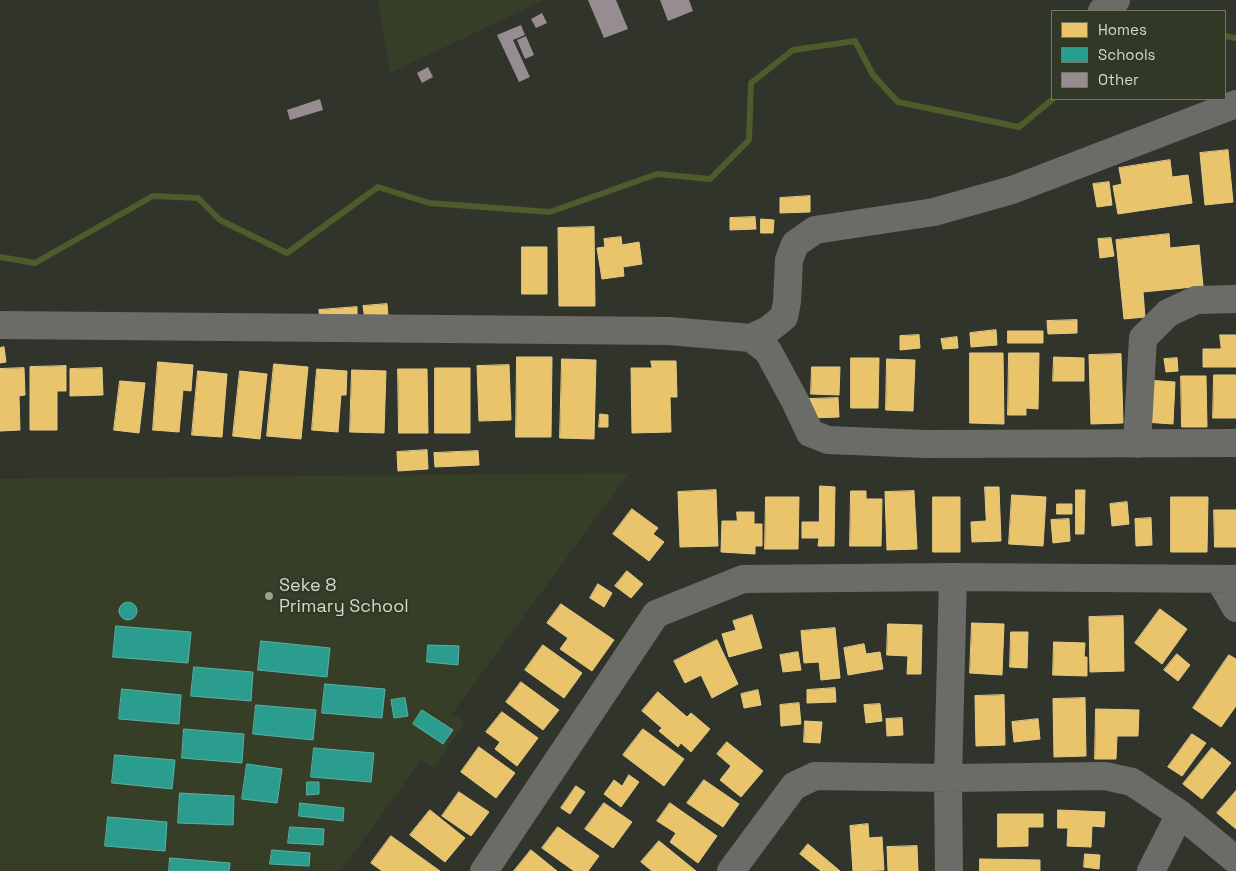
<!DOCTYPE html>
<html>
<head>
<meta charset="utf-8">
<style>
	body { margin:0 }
	#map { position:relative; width:1236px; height:871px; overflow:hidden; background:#31342a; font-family:"Space Grotesk",sans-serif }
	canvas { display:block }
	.legend { position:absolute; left:1051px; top:10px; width:175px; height:90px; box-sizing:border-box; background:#323826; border:1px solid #737869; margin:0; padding:6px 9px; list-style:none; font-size:15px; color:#d4d8cd }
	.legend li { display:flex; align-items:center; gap:10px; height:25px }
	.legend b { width:25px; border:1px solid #737869 }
</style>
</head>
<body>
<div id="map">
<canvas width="1236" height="871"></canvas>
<ul class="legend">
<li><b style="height:14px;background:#e9c46a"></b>Homes</li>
<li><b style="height:14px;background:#2a9d8f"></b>Schools</li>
<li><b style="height:14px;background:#978d90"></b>Other</li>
</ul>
</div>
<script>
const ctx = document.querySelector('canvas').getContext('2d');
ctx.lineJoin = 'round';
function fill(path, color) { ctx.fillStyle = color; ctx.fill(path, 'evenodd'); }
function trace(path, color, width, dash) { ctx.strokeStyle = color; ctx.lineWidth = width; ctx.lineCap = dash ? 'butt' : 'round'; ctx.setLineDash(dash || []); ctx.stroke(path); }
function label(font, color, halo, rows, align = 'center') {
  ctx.font = font + ' "Space Grotesk",sans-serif'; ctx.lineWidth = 5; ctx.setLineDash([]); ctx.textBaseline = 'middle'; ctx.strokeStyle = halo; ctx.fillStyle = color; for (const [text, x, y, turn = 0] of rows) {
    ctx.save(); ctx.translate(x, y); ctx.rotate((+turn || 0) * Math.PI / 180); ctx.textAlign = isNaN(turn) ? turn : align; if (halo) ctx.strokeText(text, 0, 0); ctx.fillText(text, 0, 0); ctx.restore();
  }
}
fill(new Path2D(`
	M378 0H544L390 73Z
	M629 473 452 714 465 722 434 768 421 760 341 871H0V479Z`), '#373e28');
const homes = new Path2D(`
	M1228 150 1233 202 1205 205 1200 153Z
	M1170 160 1172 177 1188 175 1192 203 1118 214 1113 186 1122 184 1119 168Z
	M1109 182 1112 205 1097 207 1093 184Z
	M810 196V212L780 213V198Z
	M755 217 756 229 730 230V218Z
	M761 219 774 220 773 233H761Z
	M594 227 595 306H559L558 228Z
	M1169 234 1170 248 1199 245 1203 286 1143 292 1145 317 1124 319 1116 240Z
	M621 237 622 245 639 242 642 264 623 267 624 276 602 279 597 248 605 247 604 239Z
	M1111 238 1114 256 1100 258 1098 239Z
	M522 247H547V294H522Z
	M387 304 388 316 365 319 363 306Z
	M357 307V321L320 324 319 310Z
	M1077 320V333L1048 334 1047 321Z
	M996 330 997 345 971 347 970 333Z
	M1008 331H1043V343H1008Z
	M919 335 920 348 900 350V336Z
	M1220 335H1236V367H1203V349H1221Z
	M957 337 958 348 943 349 941 339Z
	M4 347 6 362 0 363V348Z
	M970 353H1003L1004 424 970 423Z
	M1009 353H1039L1038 409 1026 408V415H1008Z
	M1121 354 1123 423 1091 424 1089 355Z
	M517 357H552L551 437H516Z
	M1054 357 1084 358V381H1053Z
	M851 358H879L878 408H851Z
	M1177 358 1178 371 1166 372 1164 359Z
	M562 359 596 360 594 439 560 438Z
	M887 359 915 360 913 411 886 410Z
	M651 361H676L677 397H670L671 432 632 433 631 368H652Z
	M158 362 193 365 191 391 183 390 179 432 153 430Z
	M274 364 308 367 301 439 267 436Z
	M509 365 511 420 479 421 477 366Z
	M66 366V391H57V430H30V367Z
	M812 367H840L839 395 811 394Z
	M24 368 25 395 19 396 20 430 0 431V369Z
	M102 368 103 395 70 396V369Z
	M435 368H470V433H435Z
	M317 369 347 371 346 395H341L338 432 312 430Z
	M398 369H427L428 433H399Z
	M352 370 386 371 384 433 350 432Z
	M198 371 227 374 222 437 192 435Z
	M240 371 267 374 260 439 233 436Z
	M1214 375H1236V418H1213Z
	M1181 376H1206L1207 427H1182Z
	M1147 380 1175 382 1173 424 1144 422Z
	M120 381 145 383 139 433 114 430Z
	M838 398 839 417 810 418 809 399Z
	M600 414 608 415V427H599Z
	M427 450 428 469 398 471 397 452Z
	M478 451 479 465 435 467 434 453Z
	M820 486 835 487 834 546H818L819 538H802V522H819Z
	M985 487H999L1001 541 972 542 971 522 986 521Z
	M716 490 718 546 680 547 678 492Z
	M1076 490H1085L1084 534H1076Z
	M851 491H866V499H882L881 546H850Z
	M914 491 917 549 887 550 885 492Z
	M1012 495 1046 497 1043 546 1009 544Z
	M766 497H799L798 549H765Z
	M933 497H960V552H933Z
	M1171 497H1208L1207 552H1171Z
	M1127 502 1129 524 1112 526 1110 504Z
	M1057 504H1072V514H1057Z
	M632 509 658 528 653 534 664 542 649 561 613 534Z
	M1214 510H1236V547H1215Z
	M737 512H754V524H762V546H755V554L721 552 722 521H737Z
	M1151 518 1152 545 1136 546 1135 519Z
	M1069 519 1070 541 1053 543 1051 520Z
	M627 571 643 584 631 598 615 586Z
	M598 584 612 593 604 607 590 598Z
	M561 604 614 640 592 671 560 649 568 638 547 623Z
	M1160 609 1187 629 1162 664 1135 643Z
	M752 615 762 648 729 657 722 634 736 630 733 621Z
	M1123 616 1124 671 1090 672 1089 617Z
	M972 623 1004 624 1002 675 970 673Z
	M888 624 922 625 921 674H907L908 656 887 655Z
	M835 628 840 678 821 680 819 662 804 663 801 631Z
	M1011 632H1028L1027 668 1010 667Z
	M717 640 738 684 712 698 701 675 685 683 674 661Z
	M1054 642 1085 643 1084 657H1087V676L1053 675Z
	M864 644 866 654 880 652 883 669 848 675 844 648Z
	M543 645 582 673 564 698 525 670Z
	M798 652 801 670 783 672 780 655Z
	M1177 654 1190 665 1178 681 1164 670Z
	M1229 655 1236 659V706L1221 727 1193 708Z
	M521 682 559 710 543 730 506 702Z
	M835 688 836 702 807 703V690Z
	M758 690 761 705 744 708 741 694Z
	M658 692 687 717 691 713 710 729 691 752 681 743 678 747 659 731 662 728 642 711Z
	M1004 695 1005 745 976 746 975 696Z
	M1085 698 1086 756 1054 757 1053 699Z
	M799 703 801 724 781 726 780 705Z
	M880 704 882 721 866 723 864 705Z
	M1096 709 1139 710 1138 736H1117L1116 759H1095Z
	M502 712 538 738 517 766 495 749 500 742 486 732Z
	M902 718 903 735 887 736 886 719Z
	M1038 719 1040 739 1014 742 1012 722Z
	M805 721 822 722 820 743 804 742Z
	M643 729 684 759 664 786 623 755Z
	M1192 734 1206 743 1182 776 1168 767Z
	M727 742 763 771 741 797 720 780 731 766 717 754Z
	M479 747 515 773 496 798 461 772Z
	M1212 748 1231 763 1202 799 1183 784Z
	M629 775 639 782 621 807 604 794 614 780 622 786Z
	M704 780 739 804 723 827 687 803Z
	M576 786 585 792 570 814 561 808Z
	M1236 791V829L1217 813Z
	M459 792 489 812 471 836 442 816Z
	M604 803 632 822 613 848 585 829Z
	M670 803 717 836 698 863 670 842 676 833 657 821Z
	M430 810 465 838 445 862 410 835Z
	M1058 810 1105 812 1104 827 1092 826 1091 847 1067 846 1068 828H1058Z
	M998 814H1043V827H1028V846L998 847Z
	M868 824 869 838 882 837 884 870 853 871 850 826Z
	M558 827 599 856 588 871H574L542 848Z
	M391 836 440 871H382L371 863Z
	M659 841 696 871H652L641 862Z
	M808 844 840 871H821L800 854Z
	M917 846 918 871H888L887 847Z
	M531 850 557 871H514Z
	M1085 854 1100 855 1099 869 1084 867Z
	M980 859 1040 860V871H980Z`);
fill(homes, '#e9c46a');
trace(homes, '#e3ca88', 1);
const schools = new Path2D(`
	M119 611a9 9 0 1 1 18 0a9 9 0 1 1-18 0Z
	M116 626 191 632 188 663 113 657Z
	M261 641 330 648 327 677 258 670Z
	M428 645 459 646 458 665 427 662Z
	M194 667 253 672 251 701 191 696Z
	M325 684 385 689 382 718 322 713Z
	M122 689 181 695 179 724 119 719Z
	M405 698 408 716 394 718 391 700Z
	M256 705 316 710 313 740 253 734Z
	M422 710 453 730 443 744 413 724Z
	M184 729 244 734 242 763 182 758Z
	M314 748 374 753 371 782 311 777Z
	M115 755 175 760 172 789 112 783Z
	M247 764 282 769 277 803 242 799Z
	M307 782H319V794L307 795Z
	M180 793 234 796 233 825 178 823Z
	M300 803 344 808 343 821 299 816Z
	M108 817 167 822 165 851 105 846Z
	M290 827 324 829 323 845 288 843Z
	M272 850 310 853 309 866 270 864Z
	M170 858 230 863 229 871H169Z`);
fill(schools, '#2a9d8f');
trace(schools, '#5dafa2', 1);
trace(new Path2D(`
	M1225 36 1236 38
	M0 257 35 263 153 196 198 198 220 220 287 253 378 187 429 203 550 212 657 174 710 179 749 140 751 83 793 50 855 41 873 75 898 102 1019 127 1053 99`), '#4c5c2a', 6);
fill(new Path2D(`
	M588 0H616L628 29 604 38Z
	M660 0H689L693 11 668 21Z
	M542 13 547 23 536 28 531 19Z
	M521 25 525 35 513 40 530 77 519 82 497 35Z
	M526 36 534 55 525 59 517 40Z
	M428 67 433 77 422 83 417 73Z
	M320 99 323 110 290 120 287 110Z`), '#978d90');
trace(new Path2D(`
	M1102 11 1116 0
	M0 325 669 331 751 338 768 351 795 401 810 433 828 440 925 444 1236 443
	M751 338 768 330 784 317 787 302 789 260 795 244 815 230 934 212 1012 190 1236 104
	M1137 444 1143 338 1168 313 1196 300 1236 299
	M1219 579 1236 608
	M484 871 656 614 743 579 953 577 1236 579
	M731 871 794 786 815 776 948 778 1105 776 1132 782 1180 814 1236 860
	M949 871 948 778 953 577
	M1151 871 1180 814`), '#6b6c68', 28);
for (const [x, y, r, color] of [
	[269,596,5,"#9b9f94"]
]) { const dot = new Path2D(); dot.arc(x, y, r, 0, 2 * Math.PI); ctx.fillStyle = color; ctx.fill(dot); trace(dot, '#323826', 2); }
label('18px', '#d4d8cd', '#323826', [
	["Seke 8",279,586],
	["Primary School",279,607]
], 'left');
</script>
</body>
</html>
